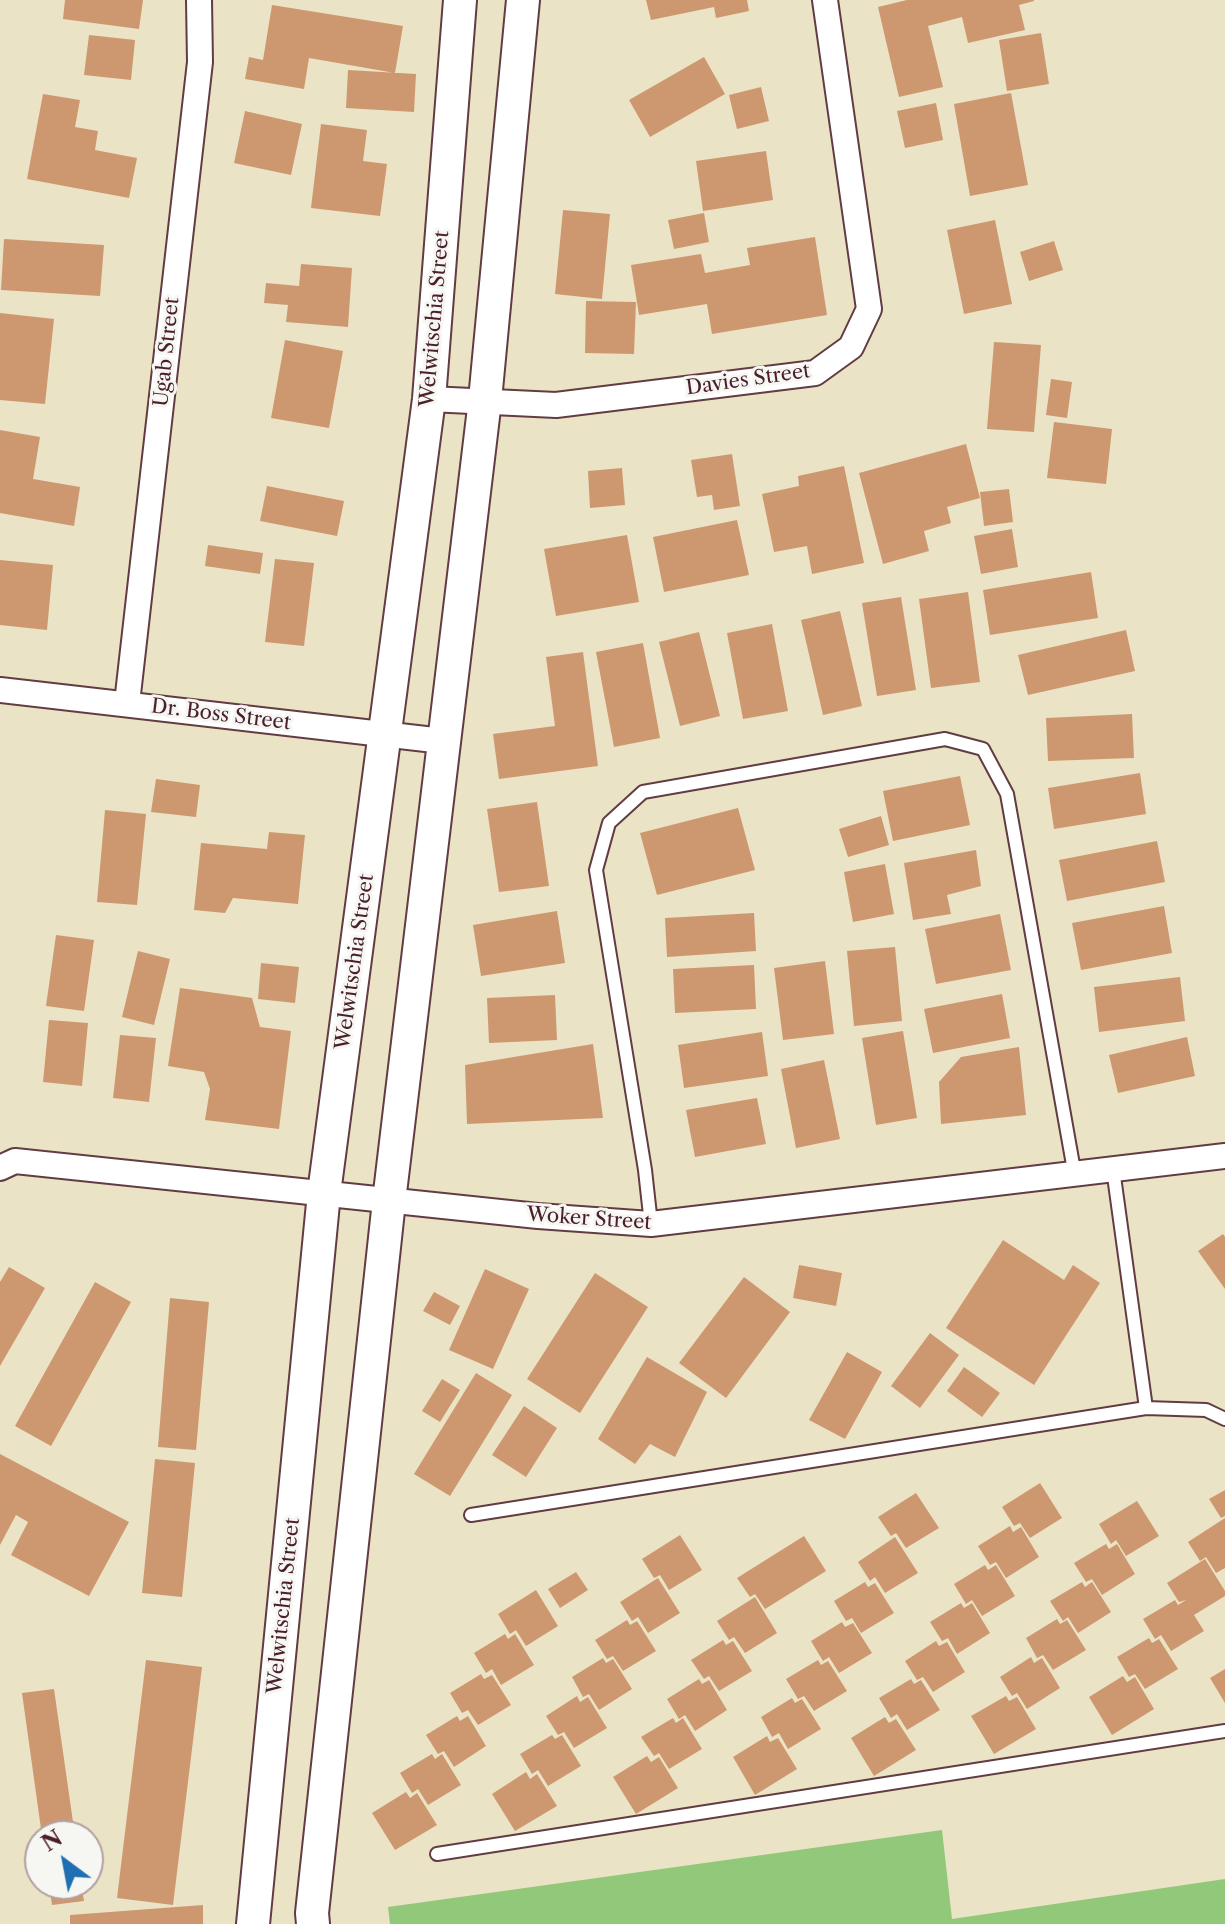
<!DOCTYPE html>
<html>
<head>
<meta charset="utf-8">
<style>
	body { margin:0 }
	#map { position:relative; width:1225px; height:1924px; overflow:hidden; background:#ebe3c5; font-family:"Libre Caslon Text",serif }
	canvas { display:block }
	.north { position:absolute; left:24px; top:1820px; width:80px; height:80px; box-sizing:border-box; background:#f6f6f2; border:2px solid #b1a0a2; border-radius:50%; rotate:328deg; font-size:22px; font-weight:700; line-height:32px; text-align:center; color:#4a1f2b }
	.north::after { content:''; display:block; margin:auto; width:28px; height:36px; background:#1f6fb2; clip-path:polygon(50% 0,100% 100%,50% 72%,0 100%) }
</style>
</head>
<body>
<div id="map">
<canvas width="1225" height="1924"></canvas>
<div class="north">N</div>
</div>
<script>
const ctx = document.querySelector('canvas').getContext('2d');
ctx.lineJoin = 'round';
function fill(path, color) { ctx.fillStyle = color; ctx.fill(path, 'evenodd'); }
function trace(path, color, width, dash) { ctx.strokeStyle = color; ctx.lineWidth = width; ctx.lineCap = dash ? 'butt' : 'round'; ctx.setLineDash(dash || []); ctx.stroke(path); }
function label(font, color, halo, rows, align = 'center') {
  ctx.font = font + ' "Libre Caslon Text",serif'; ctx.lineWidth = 6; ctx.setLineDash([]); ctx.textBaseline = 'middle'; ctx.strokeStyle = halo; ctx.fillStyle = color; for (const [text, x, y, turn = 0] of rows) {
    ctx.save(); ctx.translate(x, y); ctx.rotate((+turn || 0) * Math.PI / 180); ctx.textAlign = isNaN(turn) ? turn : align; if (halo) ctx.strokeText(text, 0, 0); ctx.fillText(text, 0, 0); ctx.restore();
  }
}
fill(new Path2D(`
	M942 1830 952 1919 1225 1879V1924H390L388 1907Z`), '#92c87a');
fill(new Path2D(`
	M65 0H143L139 29 63 19Z
	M646 0H747L749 11 716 18 714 7 651 20Z
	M907 0H1034V1L1019 5 1025 30 968 43 962 17 928 26 943 87 899 97 878 7Z
	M272 5 403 26 395 73 309 58 304 89 245 79 249 57 263 60Z
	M1041 33 1049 84 1007 91 999 40Z
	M89 35 135 40 131 80 84 75Z
	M704 57 725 94 650 137 629 100Z
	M348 70 416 74 414 112 346 108Z
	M761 87 769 121 737 129 729 95Z
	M1011 93 1028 185 970 196 954 104Z
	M43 94 80 100 75 127 98 131 95 150 137 158 129 198 27 179Z
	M936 103 943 140 905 148 897 111Z
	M245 111 302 124 291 175 234 163Z
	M321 124 367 130 363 161 387 164 380 216 311 208Z
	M766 151 773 200 703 211 696 161Z
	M563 210 610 214 602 299 555 294Z
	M704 213 709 242 674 249 668 220Z
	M995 220 1012 304 964 314 947 230Z
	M815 237 827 315 712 334 707 304 639 315 631 265 701 254 705 273 750 265 747 248Z
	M4 239 104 245 100 296 1 290Z
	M1054 241 1063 270 1029 281 1020 252Z
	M301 264 352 268 348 327 286 322 288 305 264 303 266 283 299 286Z
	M586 301 636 302 634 354 585 353Z
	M0 313 54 319 45 404 0 400Z
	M285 340 343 351 329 428 271 418Z
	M994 342 1041 345 1034 432 987 429Z
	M1051 379 1072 382 1067 418 1046 415Z
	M1054 422 1112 429 1106 484 1047 478Z
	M0 430 40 437 33 479 80 487 74 526 0 513Z
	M966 444 980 498 947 507 951 523 924 531 929 551 883 564 859 473Z
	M732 454 740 506 714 510 712 495 697 497 691 460Z
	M844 466 864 563 812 574 807 546 774 552 762 494 799 486 798 476Z
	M622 468 625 505 590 508 588 471Z
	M267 486 344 501 337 536 260 521Z
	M1009 489 1013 522 984 526 980 492Z
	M737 520 749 575 664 592 653 537Z
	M1012 529 1018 567 981 574 974 536Z
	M627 535 639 602 556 616 544 549Z
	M208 545 263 553 260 574 205 566Z
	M275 559 314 563 304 646 265 642Z
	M0 560 53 565 47 630 0 625Z
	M1091 572 1098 618 990 635 983 590Z
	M968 592 980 682 931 688 919 599Z
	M901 597 916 690 877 696 862 603Z
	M840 611 862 706 823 715 801 620Z
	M772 624 788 711 743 719 727 633Z
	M1126 630 1135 671 1028 695 1018 655Z
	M699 632 720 716 680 726 659 642Z
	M643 643 660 738 614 747 596 652Z
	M583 652 598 766 499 779 493 734 555 726 546 657Z
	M1132 714 1134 758 1048 761 1046 718Z
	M1140 773 1146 814 1054 829 1048 788Z
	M960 776 970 825 893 841 883 791Z
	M156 779 200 785 196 817 151 812Z
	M537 802 549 886 499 892 487 809Z
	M738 808 755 870 657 895 640 833Z
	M105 810 146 814 137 905 97 902Z
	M881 816 889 845 848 857 839 829Z
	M269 832 305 835 298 904 233 898 225 913 194 910 201 843 267 849Z
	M1157 841 1165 882 1067 901 1059 860Z
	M976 850 981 886 947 895 951 914 913 920 904 863Z
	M885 864 894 914 853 922 844 872Z
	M1164 906 1172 953 1081 970 1072 923Z
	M557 911 565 963 481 976 473 925Z
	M754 913 756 951 667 957 665 918Z
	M1000 914 1011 970 936 984 925 929Z
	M56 935 94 940 84 1011 46 1006Z
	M895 947 902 1021 854 1026 847 951Z
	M138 951 170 959 154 1025 122 1017Z
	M825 961 834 1034 783 1040 774 968Z
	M261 963 299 967 295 1003 258 999Z
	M754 965 756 1009 675 1013 673 969Z
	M1180 977 1185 1021 1099 1032 1094 987Z
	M180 988 252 998 260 1027 291 1031 279 1129 205 1120 210 1089 204 1072 168 1066Z
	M1002 994 1010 1038 933 1053 924 1009Z
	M555 995 557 1040 489 1043 487 998Z
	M49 1020 88 1023 82 1086 43 1082Z
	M903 1031 917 1118 876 1125 862 1038Z
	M762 1032 768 1076 684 1088 678 1045Z
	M120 1035 156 1038 149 1102 113 1098Z
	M1187 1037 1195 1076 1118 1093 1109 1055Z
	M593 1044 603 1118 467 1124 465 1065Z
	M1019 1047 1026 1115 941 1124 939 1082 961 1057Z
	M824 1060 840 1139 796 1148 781 1069Z
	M757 1098 766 1144 695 1157 686 1110Z
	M1223 1234 1225 1237V1289L1198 1251Z
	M1003 1240 1064 1280 1073 1265 1100 1283 1034 1385 946 1328Z
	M799 1265 842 1273 836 1306 793 1298Z
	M9 1267 45 1288 0 1366V1282Z
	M485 1269 529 1289 493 1369 449 1350Z
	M595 1273 648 1307 580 1413 527 1379Z
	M744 1277 790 1312 726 1398 679 1363Z
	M95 1282 131 1302 51 1446 15 1426Z
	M434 1292 460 1306 450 1325 423 1311Z
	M170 1298 209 1302 196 1450 158 1447Z
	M930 1333 959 1355 920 1408 891 1386Z
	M847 1352 882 1372 845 1439 809 1420Z
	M647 1357 707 1392 675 1457 650 1444 635 1464 598 1439Z
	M964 1367 1000 1393 982 1417 947 1391Z
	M476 1373 512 1395 450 1496 414 1474Z
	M442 1379 460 1390 440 1422 422 1411Z
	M524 1406 557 1428 526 1477 492 1455Z
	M0 1454 129 1522 89 1596 11 1555 28 1522 16 1515 0 1545Z
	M155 1459 195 1463 182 1597 142 1593Z
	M1040 1483 1062 1518 1030 1538 1020 1523 1014 1526 1002 1507Z
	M1225 1490V1516L1221 1518 1209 1499Z
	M916 1493 939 1528 906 1548 896 1533 891 1536 878 1517Z
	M1137 1501 1159 1536 1126 1556 1116 1540 1111 1544 1099 1524Z
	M1225 1518V1568L1216 1573 1206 1557 1200 1561 1188 1542Z
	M1010 1526 1013 1532 1021 1527 1039 1557 1006 1578 996 1562 990 1565 978 1546Z
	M680 1535 702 1570 669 1590 660 1575 654 1578 642 1559Z
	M804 1536 826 1571 765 1609 755 1594 750 1597 737 1578Z
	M895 1537 918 1573 885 1593 875 1577 870 1581 858 1562Z
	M1106 1544 1109 1549 1117 1544 1135 1574 1102 1595 1092 1579 1086 1582 1074 1563Z
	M1205 1559 1225 1591V1596L1194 1615 1204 1631 1171 1651 1161 1635 1155 1639 1143 1619 1175 1600 1178 1605 1186 1600 1179 1602 1167 1583Z
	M985 1565 988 1570 996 1565 1015 1596 982 1616 972 1600 966 1604 954 1584Z
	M576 1572 588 1590 560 1608 548 1589Z
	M658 1578 680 1613 648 1633 638 1617 632 1621 620 1602Z
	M865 1582 868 1587 875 1583 894 1613 861 1633 852 1618 846 1621 834 1601Z
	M1082 1582 1085 1587 1092 1582 1111 1612 1078 1633 1068 1617 1063 1621 1050 1601Z
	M536 1590 558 1626 526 1646 516 1630 510 1634 498 1614Z
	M755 1597 777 1633 745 1653 734 1637 729 1640 717 1621Z
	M961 1603 964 1608 972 1603 990 1633 957 1654 948 1638 942 1641 930 1622Z
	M1057 1619 1060 1624 1067 1620 1086 1650 1053 1670 1043 1655 1037 1658 1026 1638Z
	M627 1620 630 1625 637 1621 656 1651 623 1671 613 1656 607 1659 595 1640Z
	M842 1622 845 1627 853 1623 872 1653 839 1673 829 1657 823 1661 811 1641Z
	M505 1634 508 1639 515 1634 534 1665 501 1685 492 1669 486 1673 474 1653Z
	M1149 1638 1152 1643 1159 1639 1178 1669 1145 1689 1135 1674 1129 1677 1117 1657Z
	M723 1640 726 1645 733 1641 752 1671 719 1691 709 1676 704 1679 691 1660Z
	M936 1641 939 1646 947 1642 965 1672 933 1692 923 1677 917 1680 905 1661Z
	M1031 1657 1034 1663 1042 1658 1060 1688 1027 1709 1017 1693 1012 1696 1000 1677Z
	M603 1658 606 1663 613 1659 632 1689 599 1710 589 1694 583 1697 572 1677Z
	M146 1660 202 1667 173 1905 117 1898Z
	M818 1660 821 1665 828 1661 847 1691 814 1711 804 1696 798 1699 786 1679Z
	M1225 1669V1703L1210 1678Z
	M481 1674 484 1679 492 1675 511 1705 478 1725 468 1710 462 1713 450 1693Z
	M1123 1676 1127 1682 1135 1677 1154 1709 1112 1735 1089 1697Z
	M699 1679 702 1684 709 1680 727 1710 695 1731 685 1715 679 1719 667 1699Z
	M911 1679 914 1684 921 1680 940 1710 907 1730 897 1714 891 1718 879 1698Z
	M54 1689 75 1836H42L22 1693Z
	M577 1696 580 1702 588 1697 607 1728 574 1748 564 1732 558 1735 546 1716Z
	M1006 1696 1009 1701 1017 1697 1036 1729 994 1754 971 1716Z
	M792 1698 795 1703 802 1699 821 1729 788 1749 779 1733 772 1737 761 1717Z
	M457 1716 460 1721 468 1716 486 1746 454 1767 444 1751 438 1754 426 1735Z
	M885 1717 889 1723 896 1719 916 1750 874 1776 851 1738Z
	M673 1718 676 1723 683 1718 702 1749 669 1769 659 1753 654 1756 641 1737Z
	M552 1735 555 1739 562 1735 581 1766 548 1786 538 1770 532 1774 520 1754Z
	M767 1736 770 1742 778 1738 797 1769 755 1795 733 1757Z
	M432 1754 435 1759 442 1754 461 1785 428 1805 418 1789 412 1793 400 1773Z
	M647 1756 651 1762 659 1757 678 1788 636 1814 613 1777Z
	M526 1772 530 1779 537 1774 557 1806 515 1831 492 1794Z
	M406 1792 410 1798 417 1793 437 1825 395 1850 372 1813Z
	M49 1884H81L84 1901 52 1905Z
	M203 1905V1924H70V1915Z`), '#cd9870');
const service = new Path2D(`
	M1113 1169 1146 1408
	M651 1224 645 1170 596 870 609 823 643 792 945 739 983 749 1007 794 1075 1176
	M471 1515 1146 1408 1206 1410 1225 1419
	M437 1854 1225 1731`);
const minor = new Path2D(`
	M429 399 556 405 815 373 851 347 869 309 825 0
	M0 690 443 741
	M127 703 200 62 199 0
	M0 1168 15 1161 538 1216 651 1224 1225 1156`);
const tertiary = new Path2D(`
	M253 1924 324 1193 429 399 460 0
	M313 1924 312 1913 389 1201 485 400 523 0`);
trace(service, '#623c42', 16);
trace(minor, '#623c42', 28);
trace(tertiary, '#623c42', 36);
trace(service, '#fff', 12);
trace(minor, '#fff', 24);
trace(tertiary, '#fff', 32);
label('20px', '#4a1f2b', '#f6f6f2', [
	["Welwitschia Street",435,319,-85],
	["Ugab Street",167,352,-84],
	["Davies Street",748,380,-8],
	["Dr. Boss Street",221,715,7],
	["Welwitschia Street",355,962,-82],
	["Woker Street",589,1219,4],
	["Welwitschia Street",284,1606,-84]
]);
</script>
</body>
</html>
